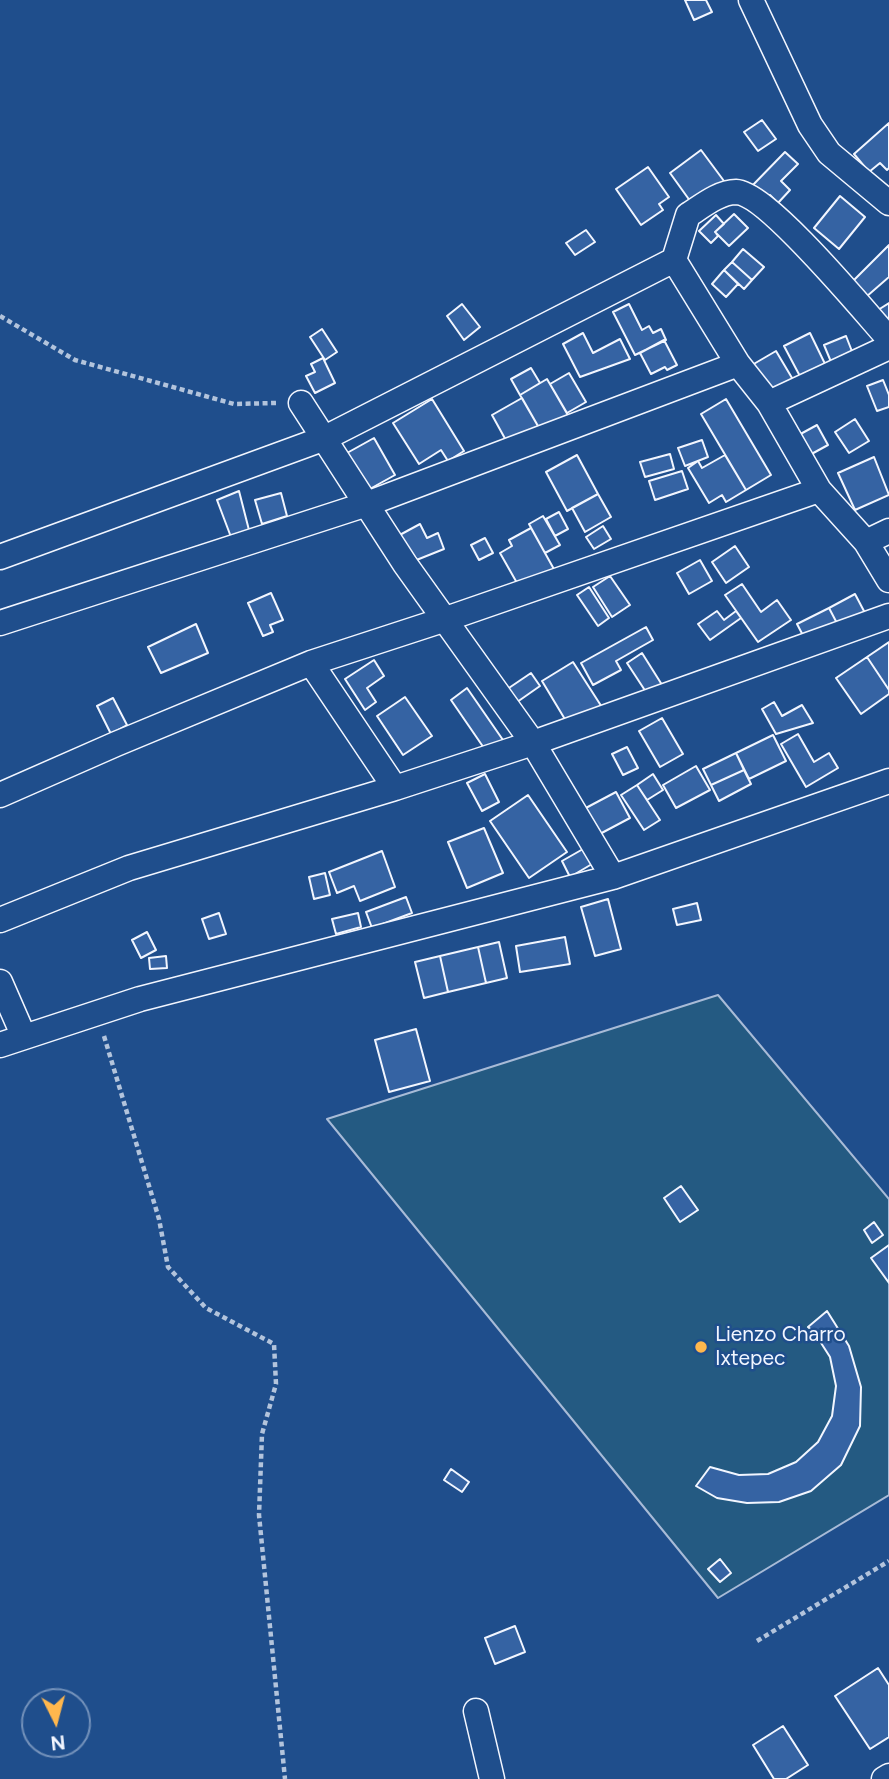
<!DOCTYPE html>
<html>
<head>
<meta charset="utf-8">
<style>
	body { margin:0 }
	#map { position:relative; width:889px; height:1779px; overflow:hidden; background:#1f4e8c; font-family:Figtree,sans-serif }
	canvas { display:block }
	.north { position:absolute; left:21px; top:1688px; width:70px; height:70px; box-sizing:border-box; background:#1f4e8c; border:2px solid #7391ba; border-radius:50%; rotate:174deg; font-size:19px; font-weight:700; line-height:28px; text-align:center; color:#f2f6ff }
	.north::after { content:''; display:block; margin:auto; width:24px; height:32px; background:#ffb74d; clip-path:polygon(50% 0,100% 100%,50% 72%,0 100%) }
</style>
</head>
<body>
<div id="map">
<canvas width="889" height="1779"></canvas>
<div class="north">N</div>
</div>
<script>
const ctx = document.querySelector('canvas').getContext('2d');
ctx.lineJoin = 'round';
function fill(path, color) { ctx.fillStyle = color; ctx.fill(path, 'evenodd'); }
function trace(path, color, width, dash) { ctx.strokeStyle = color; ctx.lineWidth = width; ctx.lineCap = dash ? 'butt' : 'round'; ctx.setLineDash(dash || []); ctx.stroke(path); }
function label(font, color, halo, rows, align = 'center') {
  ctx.font = font + ' Figtree,sans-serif'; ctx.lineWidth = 5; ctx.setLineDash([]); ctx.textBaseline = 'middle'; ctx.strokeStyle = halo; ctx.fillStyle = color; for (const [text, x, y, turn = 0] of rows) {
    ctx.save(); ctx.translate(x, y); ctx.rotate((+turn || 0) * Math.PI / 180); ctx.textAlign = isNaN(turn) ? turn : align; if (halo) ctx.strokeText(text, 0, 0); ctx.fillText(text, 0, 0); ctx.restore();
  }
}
const green = new Path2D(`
	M718 995 889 1199V1495L718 1598 327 1119Z`);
fill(green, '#245a82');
trace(green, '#a8bbd7', 2);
const building = new Path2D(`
	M685 0H706L712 12 694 20Z
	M762 120 776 139 758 151 744 132Z
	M889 123V168L887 170 880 163 869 172 854 154Z
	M701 150 724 181 693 205 670 173Z
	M785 152 798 164 781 181 790 190 778 203 770 195 763 201 750 188Z
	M648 167 669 197 659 204 663 210 641 225 616 189Z
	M840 196 865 217 839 249 814 228Z
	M734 214 748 228 729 246 715 232Z
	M716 215 724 224 715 232 718 236 711 243 699 231Z
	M586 230 595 242 575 255 566 243Z
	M889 245V277L866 297 851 283Z
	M743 249 764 267 752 280 732 262Z
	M732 262 752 280 744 289 724 270Z
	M724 270 738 284 726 297 712 284Z
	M889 303V326L878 310Z
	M462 304 480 327 464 340 447 316Z
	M629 304 642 330 649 326 653 333 661 329 666 340 635 355 613 312Z
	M322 329 337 352 325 360 310 337Z
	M583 333 593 353 620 339 630 359 580 377 563 344Z
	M810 333 827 368 802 380 784 346Z
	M846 336 855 359 834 369 824 345Z
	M664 340 677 365 667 370 665 367 651 374 640 353Z
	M776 351 795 383 770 397 752 365Z
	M323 358 335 383 315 393 306 376 315 372 311 364Z
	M531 368 540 383 520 395 511 379Z
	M569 373 586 402 567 413 550 384Z
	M547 379 569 417 542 433 520 395Z
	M883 380 889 395V407L877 411 867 386Z
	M522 398 538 426 508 444 492 415Z
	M432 399 464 451 448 461 441 450 419 464 393 423Z
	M726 399 771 475 746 490 701 414Z
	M855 419 869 441 849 453 835 432Z
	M817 425 828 445 806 457 795 437Z
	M374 438 395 475 368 490 347 453Z
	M702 440 708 457 685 466 678 448Z
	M670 454 674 469 645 477 640 462Z
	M577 455 598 494 567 511 546 472Z
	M725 455 746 490 726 502 722 495 709 503 688 468 698 461 702 468Z
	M874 457 889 495 855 510 838 473Z
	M682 471 688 489 655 500 649 481Z
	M239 491 250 534 231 537 217 500Z
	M281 493 287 516 262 524 255 500Z
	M598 494 611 517 585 532 572 508Z
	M559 512 568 529 555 536 546 519Z
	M543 516 560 545 545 553 529 524Z
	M420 524 427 538 438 533 444 549 409 563 396 537Z
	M603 526 611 539 594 549 586 537Z
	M531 528 555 571 521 590 500 553 512 546 509 540Z
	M485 538 493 553 479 560 471 545Z
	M735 546 749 567 726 583 712 562Z
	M700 560 712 581 689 594 677 573Z
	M610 576 630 605 612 617 593 587Z
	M742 584 761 612 777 600 791 620 758 642 725 595Z
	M589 587 609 618 598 626 577 595Z
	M271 593 283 620 270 625 273 632 263 636 248 603Z
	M855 594 865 613 839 627 829 608Z
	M829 608 839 627 807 643 797 624Z
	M717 611 724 620 736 611 741 618 710 640 698 624Z
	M196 624 208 653 161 673 148 647Z
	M646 627 653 640 616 661 621 670 593 685 581 663Z
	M889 642V690L867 657Z
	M642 653 664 688 646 692 627 663Z
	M867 657 889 690V694L861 714 836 678Z
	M374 660 384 676 367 688 376 702 365 710 345 679Z
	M573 662 607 715 569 726 542 681Z
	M531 673 540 686 510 707 500 694Z
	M467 688 503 740 486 751 451 700Z
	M405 697 432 736 403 755 377 716Z
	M113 698 127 725 111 734 97 706Z
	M774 702 782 716 802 705 813 723 776 734 762 709Z
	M662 718 683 754 660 767 639 731Z
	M798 734 814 762 829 753 838 768 806 787 781 744Z
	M773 735 786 761 749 779 736 753Z
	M627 747 638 768 623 775 612 754Z
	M736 753 744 770 711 785 703 769Z
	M696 766 710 790 676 808 663 785Z
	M744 770 751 784 719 801 711 785Z
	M485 774 499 802 482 811 467 783Z
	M653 774 663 790 647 800 637 785Z
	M637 785 660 820 644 830 621 795Z
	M616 792 630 818 596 836 582 810Z
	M528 795 567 852 529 878 490 821Z
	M484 828 503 873 467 888 448 842Z
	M583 849 592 864 570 877 562 861Z
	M382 851 395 887 360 901 354 886 337 893 329 872Z
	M325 873 330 895 314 899 309 877Z
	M406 897 412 913 372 928 366 912Z
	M608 899 621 949 595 956 581 907Z
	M697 903 701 920 677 925 673 909Z
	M219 913 226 934 209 939 202 919Z
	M358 913 361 927 336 934 332 919Z
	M147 932 156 950 141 958 132 940Z
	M565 937 570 964 520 972 516 946Z
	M499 942 507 978 486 983 478 947Z
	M478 947 486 983 448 992 440 956Z
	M166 956 167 968 150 969 149 958Z
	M440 956 448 992 424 998 415 962Z
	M416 1029 430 1081 389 1092 375 1040Z
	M681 1186 698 1210 680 1222 664 1198Z
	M874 1222 883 1235 872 1243 864 1230Z
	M889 1245V1283L871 1258Z
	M827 1311 849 1346 861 1387 860 1426 841 1465 811 1491 779 1502 747 1503 717 1498 696 1486 710 1467 739 1475 768 1474 796 1462 818 1442 832 1416 836 1386 830 1357 814 1332 808 1327Z
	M451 1469 469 1482 462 1492 444 1480Z
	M720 1559 731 1573 720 1582 708 1569Z
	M515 1626 525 1652 495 1664 485 1638Z
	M878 1668 889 1685V1737L870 1749 835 1696Z
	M783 1726 808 1765 786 1779H774L753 1745Z`);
fill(building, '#3563a3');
trace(building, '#f2f6ff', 2);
const minor = new Path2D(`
	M751 0 810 125 829 153 889 203
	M674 260 738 364 769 403 819 490 866 542 889 580
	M301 403 405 564 533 743 613 877
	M769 403 889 347
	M866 542 889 531
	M0 557 325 438 674 260 688 215C701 207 719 192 736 192 767 193 865 312 889 339
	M0 623 367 504 738 364
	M311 663 395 788
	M0 795 116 744 311 663 446 619 819 490
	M0 920 129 868 395 788 533 743 889 616
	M0 982 24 1037
	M0 1045 140 999 613 877 889 781
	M476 1711 492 1779
	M884 1779 889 1776`);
trace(minor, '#f2f6ff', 27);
trace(new Path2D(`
	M0 316 75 360 234 404 276 403
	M104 1036 159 1219 168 1267 206 1308 274 1344 276 1384 262 1434 259 1515 285 1779
	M757 1641 889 1561`), '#b3c4dc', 4.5, [5, 3.5]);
trace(minor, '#1f4e8c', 24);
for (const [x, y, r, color] of [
	[701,1347,7,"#ffb74d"]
]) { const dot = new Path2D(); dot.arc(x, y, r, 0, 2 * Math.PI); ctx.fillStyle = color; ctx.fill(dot); trace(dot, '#1f4e8c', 2.5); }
label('21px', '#f2f6ff', '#1f4e8c', [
	["Lienzo Charro",715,1335],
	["Ixtepec",715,1359]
], 'left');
</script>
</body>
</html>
